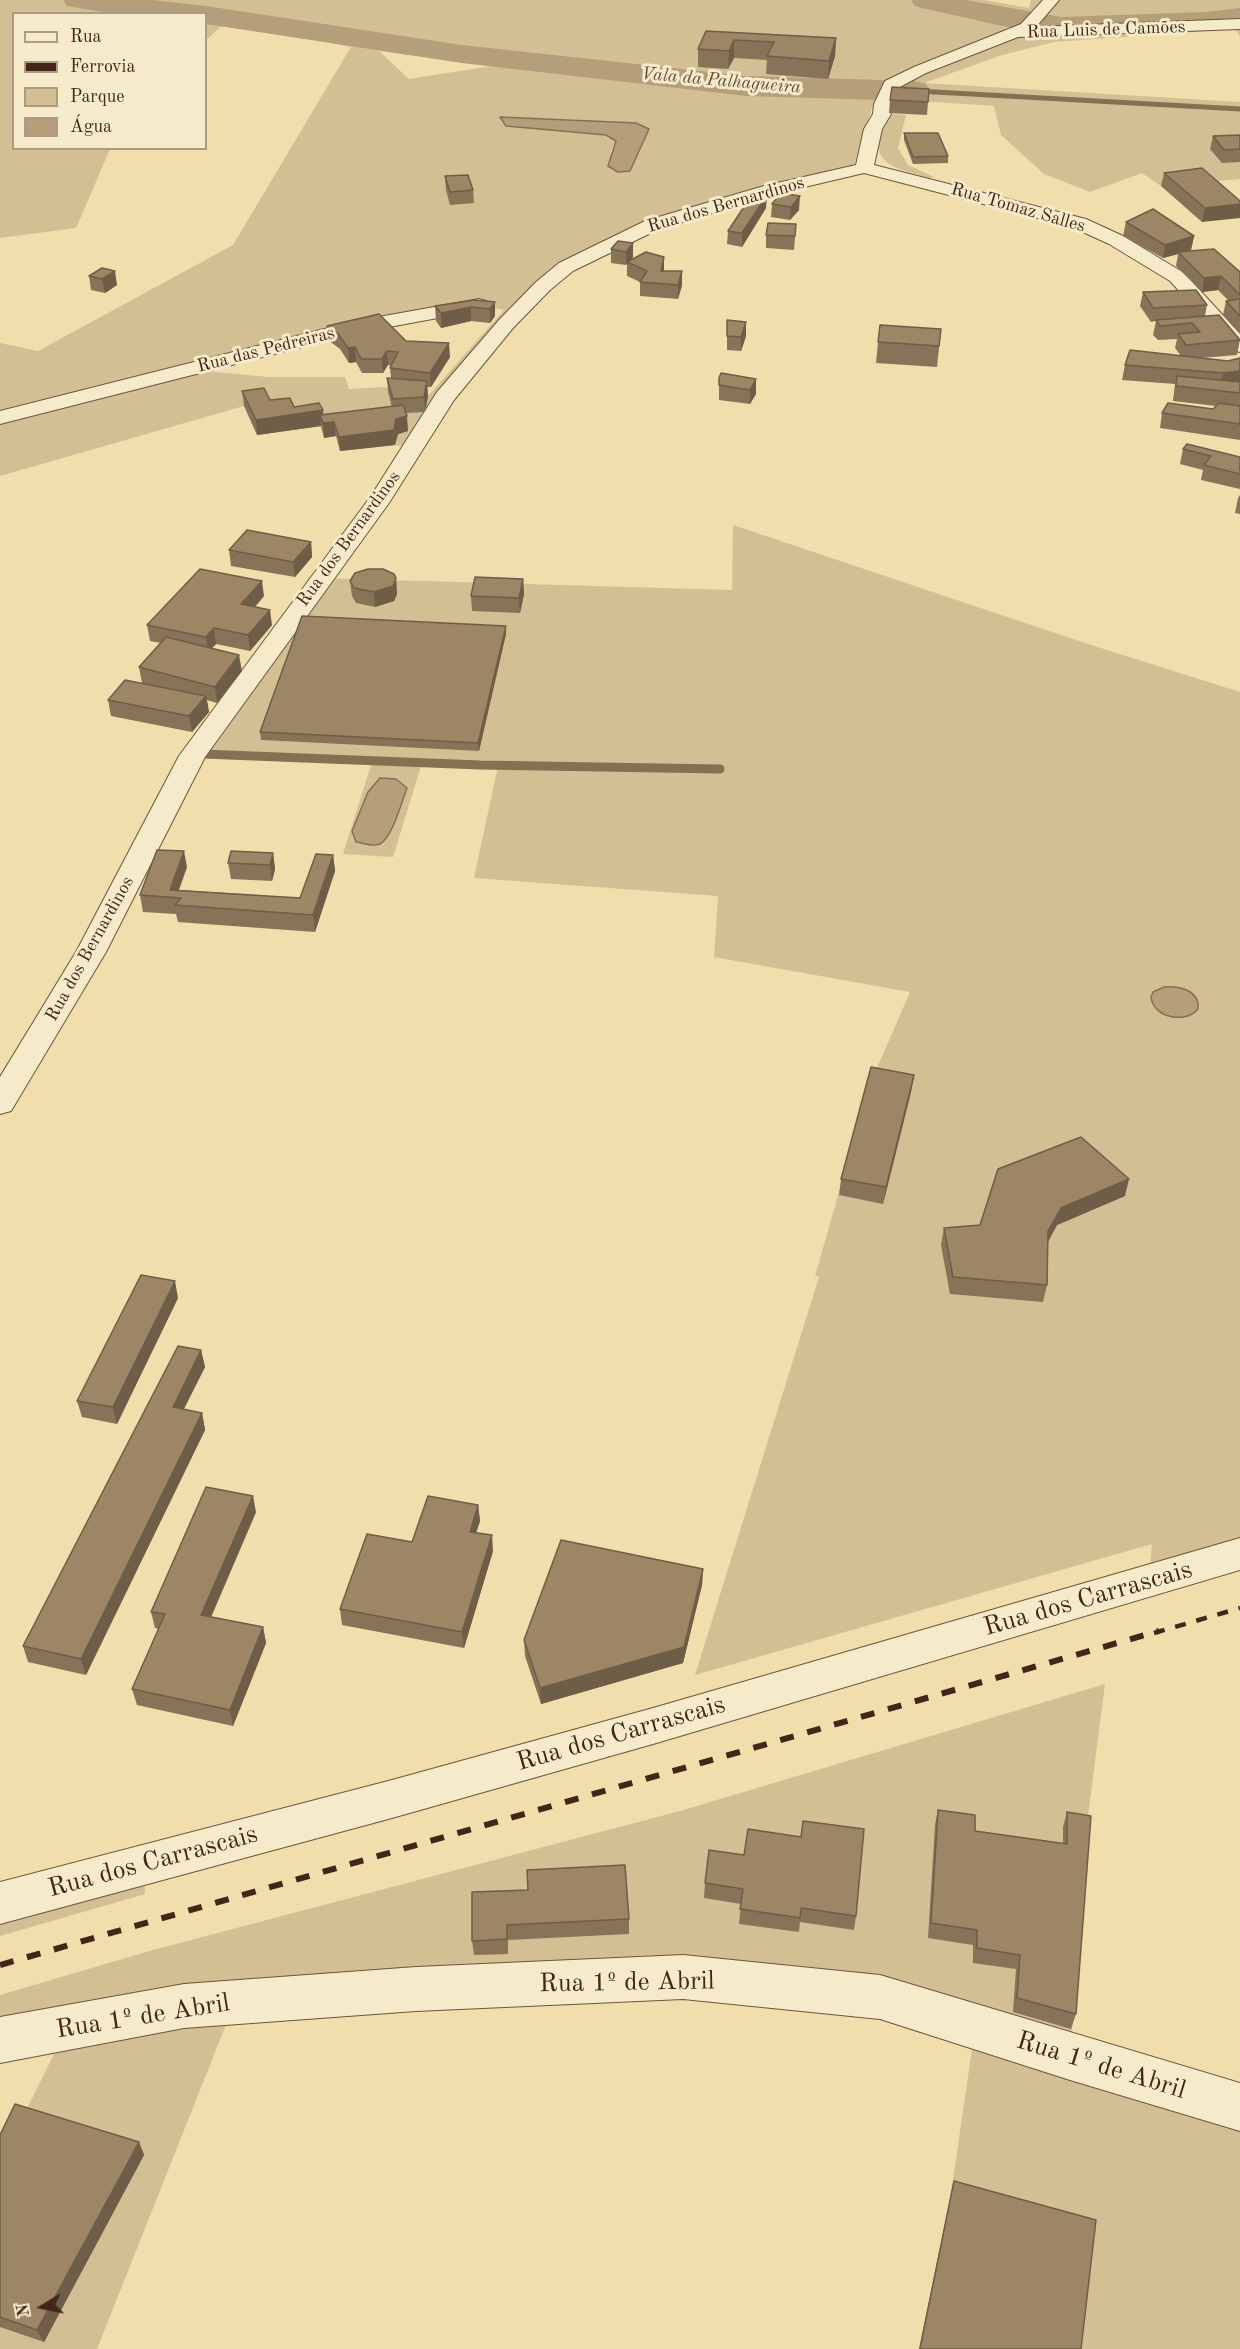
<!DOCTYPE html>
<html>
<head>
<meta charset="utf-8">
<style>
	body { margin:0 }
	#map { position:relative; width:1240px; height:2349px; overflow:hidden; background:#f0dead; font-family:"Old Standard TT",serif }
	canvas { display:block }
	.legend { position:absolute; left:12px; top:12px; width:195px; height:138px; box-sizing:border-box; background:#f5eaca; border:2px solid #ae9c82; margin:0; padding:8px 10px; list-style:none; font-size:18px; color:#432617 }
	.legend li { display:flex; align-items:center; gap:12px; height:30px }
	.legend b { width:30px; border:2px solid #ae9c82 }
	.north { position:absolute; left:12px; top:2277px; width:60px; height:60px; -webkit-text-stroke:4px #f5eaca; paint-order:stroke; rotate:260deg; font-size:16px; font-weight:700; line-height:24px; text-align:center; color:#432617 }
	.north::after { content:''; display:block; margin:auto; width:21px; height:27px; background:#432617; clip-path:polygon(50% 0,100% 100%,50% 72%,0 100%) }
</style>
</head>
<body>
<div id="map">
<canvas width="1240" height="2349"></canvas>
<ul class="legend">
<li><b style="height:8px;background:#f5eaca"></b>Rua</li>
<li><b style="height:8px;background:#432617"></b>Ferrovia</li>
<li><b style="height:16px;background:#d3bf94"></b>Parque</li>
<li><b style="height:16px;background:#b59f7a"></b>Água</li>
</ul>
<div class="north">N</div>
</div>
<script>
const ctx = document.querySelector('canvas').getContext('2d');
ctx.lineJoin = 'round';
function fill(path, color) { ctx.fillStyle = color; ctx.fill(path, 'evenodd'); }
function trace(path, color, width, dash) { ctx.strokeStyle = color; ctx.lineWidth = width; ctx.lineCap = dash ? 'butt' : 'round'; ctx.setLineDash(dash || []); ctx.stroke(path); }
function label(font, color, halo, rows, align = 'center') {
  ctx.font = font + ' "Old Standard TT",serif'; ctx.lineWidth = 6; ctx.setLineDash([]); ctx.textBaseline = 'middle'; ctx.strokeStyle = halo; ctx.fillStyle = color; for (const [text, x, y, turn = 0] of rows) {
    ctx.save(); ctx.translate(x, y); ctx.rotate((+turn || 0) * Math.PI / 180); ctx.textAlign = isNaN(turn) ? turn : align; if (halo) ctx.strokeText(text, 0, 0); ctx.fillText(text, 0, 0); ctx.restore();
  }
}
fill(new Path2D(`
	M0 0H984L1029 8 1031 0H1240V36L1235 29 1054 42 1002 55 924 83 1240 102V179L1161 186 1142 173 1090 192 1044 174 1022 154 1001 135 994 106 892 99 891 85 1016 32 1027 10 1008 29 883 83 877 92 854 165 767 188 652 225 543 286 412 448 395 445 398 434 408 431 404 420 322 430 324 425 266 403 244 406 0 476V343L38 351 233 245 351 47 225 23 206 40V14H14V148L110 149 76 228 0 238ZM379 51 490 66H491L409 79ZM541 129H649L610 153 616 141 606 135ZM494 308 504 310 428 396 395 392 386 387 349 389 345 377H269L204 371 380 328Z
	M890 114 906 115 898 148 908 165 934 177 929 178C886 165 865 163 890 114Z
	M733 525 1085 643 1240 692V1541L1150 1569 1152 1544 695 1675 819 1277 815 1276 870 1084 910 992 714 957 718 896 474 878 498 766 422 763 393 857 343 854 372 762 192 756 321 578 732 590ZM506 634 478 751 261 740ZM380 778 371 845 357 842C359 816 362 798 380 778Z
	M1105 1684 1086 1831 1070 2057 1240 2107V2349H919L951 2194 975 2028 880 1997 235 2002 97 2349H0V2163L67 2028 0 2040V1995L153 1950 680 1811Z
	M144 1864 145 1894 0 1936V1900Z`), '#d3bf94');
const water = new Path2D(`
	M500 117 636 123 649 129 630 171 618 172 608 166 616 141 606 135 506 126Z
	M380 778 396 779 407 788C402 801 392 838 380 844 372 847 364 843 356 842L352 831 368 792Z
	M1164 987C1179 986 1200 990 1198 1009 1186 1024 1153 1018 1151 997L1153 992Z`);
fill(water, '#b59f7a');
trace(water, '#876f52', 1.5);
trace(new Path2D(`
	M917 91 1240 109`), '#876f52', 5);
trace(new Path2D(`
	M203 754 480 765 720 769`), '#876f52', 9);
fill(new Path2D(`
	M63 0H153L206 6 462 45 746 76 914 81 926 84 930 91 926 98 914 101 746 96 462 63 206 24V14H115L67 6Z
	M911 0H966L1061 17 1206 12 1240 8V26L1206 30 1061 35 1002 26 926 9 915 6Z`), '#b59f7a');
const street = new Path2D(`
	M1043 0H1059L1036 27 1240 19V29L1018 37 926 73 898 88 890 104 891 114 882 129 874 165 1086 219 1123 236 1184 273 1240 334V352L1233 350 1170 281 1109 244 1072 227 864 173 775 194 659 229 573 271 550 290 513 328 454 400 389 503 205 757 106 952 11 1111 0 1114V1077L76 952 179 756 371 496 437 392 499 320 536 282 559 263 645 221 764 186 856 165 864 129 873 114 874 104 885 81 914 67 1021 24Z
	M479 299 486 301 489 305 486 309 357 333 0 424V411L356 321Z
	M1240 1538V1570L653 1744 392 1818 0 1924V1882L392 1780 653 1708Z
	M683 1955 880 1975 1240 2083V2131L1070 2080 880 2019 683 1999 416 2011 184 2028 0 2063V2017L184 1984 416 1967Z`);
trace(street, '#6e543c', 2);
fill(street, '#f5eaca');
trace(new Path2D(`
	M1154 1633 1240 1608`), '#432617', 4.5, [11, 11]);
trace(new Path2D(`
	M0 1965 1159 1631`), '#432617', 6, [14, 14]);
fill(new Path2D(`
	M706 31 836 38 835 56 828 79 766 74 767 60 734 58 728 69 698 67V49Z
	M929 89 927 115 889 113 890 100Z
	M904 133 948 156V163L913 164 904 140Z
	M1240 135V162L1222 163 1210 149 1213 136Z
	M1164 173 1240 201 1202 222 1161 186Z
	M445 176 473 190 474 203 450 205 446 190Z
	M781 193 799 210 790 220 771 217 772 204Z
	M766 208 742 247 727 244 728 231Z
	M1126 222 1194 236 1191 250 1186 252 1240 272V333L1223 315 1226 301H1229L1218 290 1202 292 1176 266 1178 254 1163 258 1123 236Z
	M796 224 794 250 766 248V235Z
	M633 243V257L631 260 664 271H682V285L678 299 640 296V282L627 276V264L626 265 611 263V249Z
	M102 268 117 285 105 293 91 290 89 276Z
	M1143 292 1207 305 1205 316 1240 340 1237 355 1200 358 1228 361 1240 358V440L1160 428 1162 413 1213 409 1216 406 1173 401 1175 384 1122 380 1125 365 1181 356 1175 348 1177 339 1158 340 1153 335 1156 321 1151 322 1140 306Z
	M495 302V316L490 323 471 321 441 328 436 321 435 306Z
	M727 320 746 336 741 351 727 350Z
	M327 326 406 341 450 357 431 387H427L428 396 425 412 406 413 408 431 398 434 395 445 340 451 336 436 324 438 321 426 257 435 244 406 242 391 270 400 323 414 392 407 388 392 387 378H391L390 368 392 366 388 365 383 373H362L356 362 349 363 340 349 328 340Z
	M941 329 937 367 876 363 878 342Z
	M719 378 756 379V394L750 404 719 400Z
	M1183 449 1240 457V489L1201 480 1203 470 1180 464Z
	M1240 495V514L1235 513 1238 498Z
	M311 542 312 557 295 577 231 566 229 550Z
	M396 578 397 594 394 601 375 607 356 603 352 596 350 581Z
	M523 579 524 594 520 613 472 611 471 596Z
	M264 596 255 607 272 625 250 651 216 644 212 648 242 671 217 703 207 700 209 712 192 732 111 716 108 700 142 683 139 667 161 643 150 641 147 625Z
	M506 634 479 751 261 740 260 732Z
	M273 853 275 869 272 881 231 879 228 863Z
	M333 855 335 871 315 932 178 922 176 914 143 912 140 895 187 867 179 890 300 898Z
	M914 1075 911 1092 883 1204 839 1195 841 1179Z
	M1125 1196 1057 1225 1048 1242 1047 1285 1043 1302 950 1294 941 1245 944 1228 980 1225Z
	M178 1298 117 1424 82 1417 77 1401Z
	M201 1350 205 1367 184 1409 202 1413 205 1430 86 1675 28 1662 23 1646Z
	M478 1505 480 1521 476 1533 493 1551 464 1648 342 1625 340 1609 412 1542Z
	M256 1512 211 1617 263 1627 266 1643 233 1726 137 1705 132 1689 159 1629 155 1628 151 1612Z
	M703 1569 702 1585 683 1663 541 1704 525 1656 524 1640Z
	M938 1810 975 1831 1063 1844V1827L1067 1812 1076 2014 1071 2029 1013 2012 1016 1969 973 1963V1945L928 1938 935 1825Z
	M803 1821 856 1916 854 1930 800 1922 799 1932 739 1924 741 1904 704 1898 705 1883 744 1855 801 1837Z
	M472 1892 629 1919V1934L508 1940V1954L474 1955 472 1941Z
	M0 2135 139 2142 144 2155 44 2342 0 2327Z
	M954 2181 1081 2349H919L951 2194Z`), '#877357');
fill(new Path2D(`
	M836 38 835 56 828 79 829 61Z
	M734 40V58L728 69 729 51Z
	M767 195 766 208 742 247V233Z
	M800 196 799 210 790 220 791 207Z
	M1240 204V218L1202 222 1205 208Z
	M1194 236 1191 250 1179 253 1178 252V254L1163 258 1165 245Z
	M633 243V257L628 263 627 262 626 265V252Z
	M664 257V271L661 284V271Z
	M115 271 117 285 105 293 102 279Z
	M682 271V285L678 299V285Z
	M1221 276 1218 290 1202 292 1204 278Z
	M495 302V316L490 323V309Z
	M471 307V321L441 328V313Z
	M746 322V336L741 351V337Z
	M449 343 450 357 431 387 430 373Z
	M355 347 356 362 349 363 348 348Z
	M387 351 388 365 383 373 382 359Z
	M1240 371V385L1220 388 1223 373Z
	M756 379V394L750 404V390Z
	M427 381 428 396 425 412 424 397Z
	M323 410 324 423 334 422 336 436 324 438 323 423 320 415 321 426 257 435 256 420Z
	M407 416 408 431 398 434 395 445 340 451 339 437Z
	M311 542 312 557 295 577 293 562Z
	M396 578 397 594 394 601 375 607 374 592Z
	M523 579 524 594 520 613 519 598Z
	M262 581 264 596 243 620 241 604Z
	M270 610 272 625 250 651 248 635Z
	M506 626V634L479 751 478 743Z
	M214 628 216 644 208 652 206 637Z
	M239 655 242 671 217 703 215 687Z
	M206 696 209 712 192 732 189 716Z
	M184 851 187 867 176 897 170 890Z
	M273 853 275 869 272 881 270 865Z
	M333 855 335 871 315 932 313 915Z
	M914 1075 911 1092 883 1204 886 1187Z
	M1129 1179 1125 1196 1057 1225 1045 1247 1048 1231 1061 1208Z
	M175 1281 178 1298 117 1424 113 1407Z
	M201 1350 205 1367 176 1424 173 1407Z
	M202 1413 205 1430 86 1675 81 1659Z
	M253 1496 256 1512 205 1631 201 1615Z
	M478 1505 480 1521 471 1548 470 1532Z
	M492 1535 493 1551 464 1648 462 1632Z
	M703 1569 702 1585 683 1663 541 1704 540 1688Z
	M263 1627 266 1643 233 1726 230 1710Z
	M139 2142 144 2155 44 2342 37 2330Z`), '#6e5e47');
const building = new Path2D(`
	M706 31 836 38 829 61 767 56 774 42 734 40 729 51 698 49Z
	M892 87 929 89 928 102 890 100Z
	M904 133H938L948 156 913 157Z
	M1240 135V149L1224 150 1213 136Z
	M1202 168 1240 201V204L1205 208 1164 173Z
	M468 175 473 190 450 192 445 176Z
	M753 193 767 195 742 233 728 231Z
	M781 193 800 196 791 207 772 204Z
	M1153 209 1194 236 1165 245 1126 222Z
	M768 223 796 224 795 236 766 235Z
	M618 241 633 243 626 252 611 249Z
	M1214 249 1240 272V295L1221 276 1204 278 1178 252Z
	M646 252 664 257 661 271H682L678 285 640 282 647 271 627 262Z
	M102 268 115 271 102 279 89 276Z
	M1196 290 1207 305 1153 308 1143 292Z
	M1240 299V316L1226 301Z
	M475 300 495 302 490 309 471 307 441 313 435 306Z
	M379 314 406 341 449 343 430 373 390 368 398 352 387 351 382 359H361L355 347 348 348 338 334 327 326Z
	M1219 315 1240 340 1186 345 1178 334 1200 332 1192 323 1160 326 1156 320Z
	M727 320 746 322 741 337 727 336Z
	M880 325 941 329 939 346 878 342Z
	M1130 350 1228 361 1240 358V371L1223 373 1125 365Z
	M721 373 756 379 750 390 719 385V378Z
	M1177 376 1240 382V393L1176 386Z
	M387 378 427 381 424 397 393 399Z
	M264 388 270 400 290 398 294 407 319 403 323 410 256 420 242 391Z
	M1168 403 1213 409 1219 403 1240 406V424L1162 413Z
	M403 405 407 416 396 419 394 430 339 437 334 422 323 423 320 415Z
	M1187 444 1240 457V474L1204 465 1211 456 1183 449Z
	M247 530 311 542 293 562 229 550Z
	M200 569 262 581 241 604 270 610 248 635 214 628 206 637 147 625Z
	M368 569H383L394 574 396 578 393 586 374 592 354 588 350 581 355 573Z
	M475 577 523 579 519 598 471 596Z
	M302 616 506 626 478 743 260 732Z
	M166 637 239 655 215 687 139 667Z
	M125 680 206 696 189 716 108 700Z
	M157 850 184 851 170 890 300 898 316 854 333 855 313 915 175 905 181 898 140 895Z
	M231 851 273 853 270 865 228 863Z
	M871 1067 914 1075 886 1187 841 1179Z
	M1081 1137 1129 1179 1061 1208 1048 1231 1047 1285 953 1277 944 1228 980 1225 998 1169Z
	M141 1275 175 1281 113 1407 77 1401Z
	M178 1346 201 1350 173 1407 202 1413 81 1659 23 1646Z
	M206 1487 253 1496 201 1615 263 1627 230 1710 132 1689 165 1614 151 1612Z
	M428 1496 478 1505 470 1532 492 1535 462 1632 340 1609 367 1534 412 1542Z
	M561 1540 703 1569 684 1647 540 1688 524 1640Z
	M938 1810 975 1815V1831L1067 1844V1812L1091 1816 1076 2014 1017 1998 1020 1955 977 1948V1930L931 1923Z
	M803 1821 864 1829 856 1916 801 1908 800 1918 740 1909 743 1889 705 1883 709 1850 744 1855 748 1829 801 1837Z
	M625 1865 629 1919 507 1925V1939L472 1941V1892L528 1890 527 1870Z
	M15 2104 139 2142 37 2330 0 2317V2135Z
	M954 2181 1096 2220 1081 2349H920Z`);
fill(building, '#9d8665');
trace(building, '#6e5e47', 1.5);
label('18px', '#432617', '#f5eaca', [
	["Rua Luis de Camões",1106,30,-2],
	["Rua dos Bernardinos",726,205,-16],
	["Rua Tomaz Salles",1018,208,16],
	["Rua das Pedreiras",266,350,-14],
	["Rua dos Bernardinos",349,539,-54],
	["Rua dos Bernardinos",90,949,-61]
]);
label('italic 18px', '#654a35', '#f5eaca', [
	["Vala da Palhagueira",721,81,5]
]);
label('26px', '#432617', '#f5eaca', [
	["Rua dos Carrascais",1088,1599,-16],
	["Rua dos Carrascais",621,1734,-16],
	["Rua dos Carrascais",153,1862,-15],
	["Rua 1º de Abril",627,1983,-1],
	["Rua 1º de Abril",143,2017,-9],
	["Rua 1º de Abril",1101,2066,17]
]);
</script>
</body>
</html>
